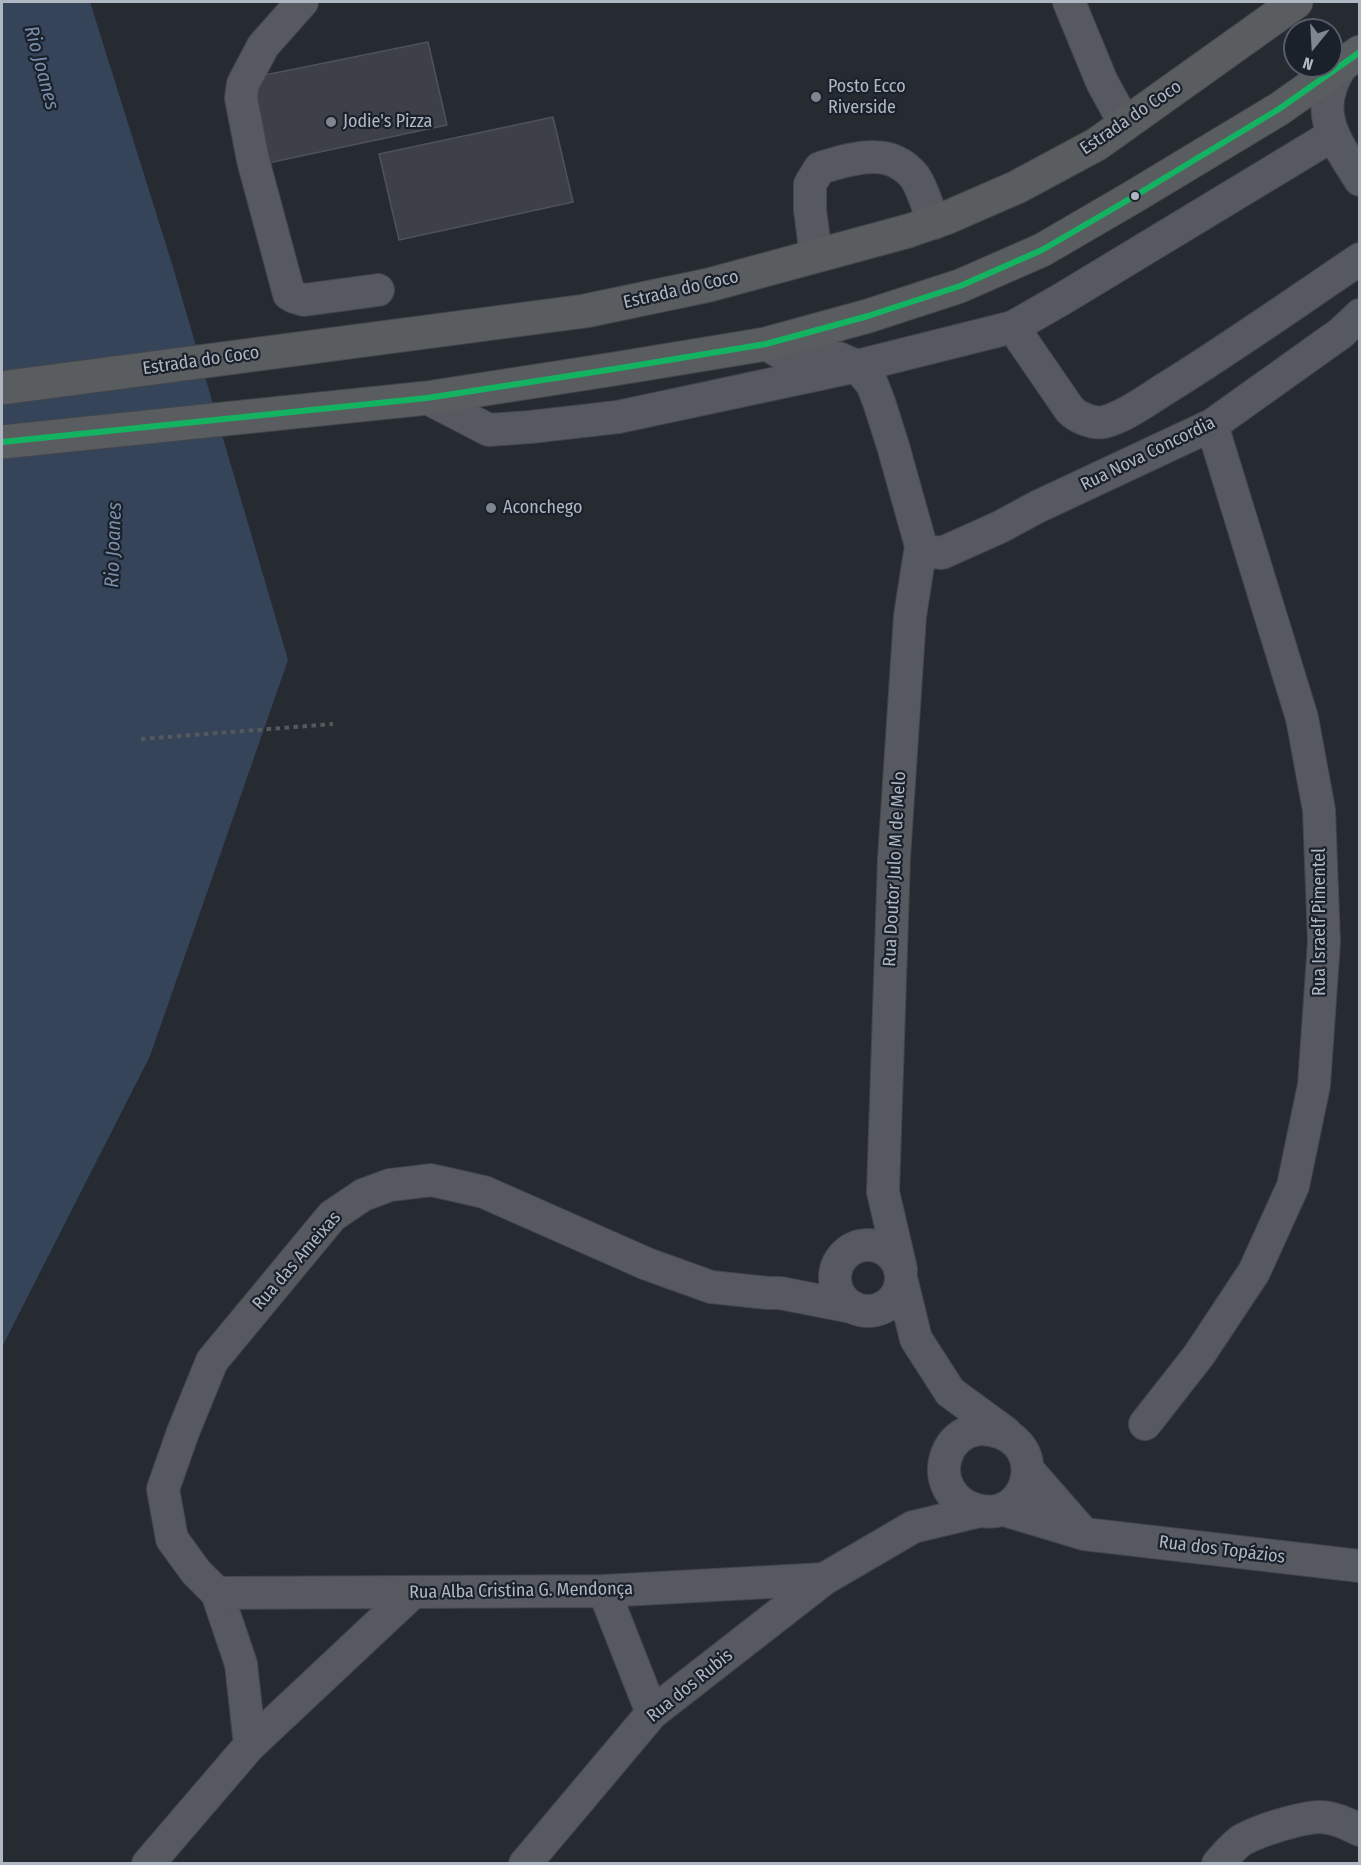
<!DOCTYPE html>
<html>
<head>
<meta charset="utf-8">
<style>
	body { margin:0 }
	#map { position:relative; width:1361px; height:1865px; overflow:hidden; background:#262b32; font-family:"Fira Sans Condensed",sans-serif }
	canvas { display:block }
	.frame { position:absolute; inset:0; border:3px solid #afb7c3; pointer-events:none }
	.north { position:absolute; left:1283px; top:18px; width:60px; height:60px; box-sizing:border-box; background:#1a212b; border:2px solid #565d68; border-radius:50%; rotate:198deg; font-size:16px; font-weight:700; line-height:24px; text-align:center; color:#afb7c3 }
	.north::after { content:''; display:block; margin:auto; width:21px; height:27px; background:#7f8690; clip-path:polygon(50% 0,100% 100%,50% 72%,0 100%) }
</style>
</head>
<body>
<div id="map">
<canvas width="1361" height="1865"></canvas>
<div class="frame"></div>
<div class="north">N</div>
</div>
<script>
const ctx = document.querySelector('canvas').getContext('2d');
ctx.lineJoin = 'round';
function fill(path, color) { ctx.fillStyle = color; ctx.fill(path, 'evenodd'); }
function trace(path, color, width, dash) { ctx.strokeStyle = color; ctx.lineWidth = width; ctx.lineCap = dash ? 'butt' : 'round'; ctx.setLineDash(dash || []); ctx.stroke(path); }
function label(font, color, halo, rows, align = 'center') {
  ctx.font = font + ' "Fira Sans Condensed",sans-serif'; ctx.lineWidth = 4.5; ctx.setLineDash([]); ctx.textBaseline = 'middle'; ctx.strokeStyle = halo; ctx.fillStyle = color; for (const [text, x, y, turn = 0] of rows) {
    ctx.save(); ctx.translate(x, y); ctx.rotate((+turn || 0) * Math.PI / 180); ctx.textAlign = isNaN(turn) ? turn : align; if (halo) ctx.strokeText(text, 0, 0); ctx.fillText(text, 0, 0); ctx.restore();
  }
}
fill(new Path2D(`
	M2 2H90L172 264 288 660 150 1056 2 1347Z`), '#36445a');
const building = new Path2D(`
	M428 42 447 125 268 163 250 78Z
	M553 117 573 202 399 240 379 154Z`);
fill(building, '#3d4147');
trace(building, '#4e5259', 1.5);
const minor = new Path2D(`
	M302 2 263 46 243 84 241 98 253 160 289 294 294 297 304 300 378 290
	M1069 2 1102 82 1125 124
	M1342 65C1311 111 1335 140 1360 180
	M816 256 810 210V184L820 168C851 159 889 145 914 176 922 186 928 209 934 223
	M1013 327 1070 410C1078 418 1093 424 1104 422 1125 417 1150 398 1168 387 1234 346 1296 302 1360 259
	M766 344 790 358H838L857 366 872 384 879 402 893 446 921 546 910 616 894 858 883 1192 901 1269
	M427 398 489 430 530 427 618 417 857 366 1013 327 1062 299 1333 135
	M921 546 925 551 942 553 1000 527 1037 507 1212 425 1341 333 1360 315
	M835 1278a33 33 0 1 1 66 0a33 33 0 1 1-66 0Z
	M902 1282 916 1339 950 1392 1006 1433
	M1145 1424 1199 1355 1254 1272 1293 1186 1314 1085 1324 942 1319 810 1302 718 1212 425
	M979 1429C1053 1430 1034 1525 977 1510 965 1507 955 1500 949 1489 938 1469 946 1443 966 1433 970 1431 975 1430 979 1429Z
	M1028 1470 1084 1534
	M1004 1510 1084 1534 1360 1566
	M604 1591 652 1713
	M217 1593 604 1591 824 1579
	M250 1745 241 1664 217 1593 196 1572 172 1539 163 1489 183 1432 212 1361 332 1216 363 1195 390 1185 431 1180 484 1192 647 1264 711 1287 768 1293H780L852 1307
	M148 1864 250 1745 412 1593
	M525 1864 652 1713 824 1579 913 1527 980 1511
	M1218 1864C1226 1855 1233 1846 1242 1840 1260 1830 1299 1818 1319 1817 1334 1817 1347 1824 1360 1830`);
const highway = new Path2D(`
	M2 388 585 311 709 285 908 231 946 218 1017 187 1097 144 1296 2
	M2 442 427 398 614 369 766 344 868 316 960 286 1042 250 1133 197 1279 109 1360 52`);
trace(minor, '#42454a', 34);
trace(highway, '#43474d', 35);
trace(new Path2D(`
	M141 739 333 724`), '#54595d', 4, [4.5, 4.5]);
trace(minor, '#565960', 32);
trace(highway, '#5a5d60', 33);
trace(new Path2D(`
	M2 442 427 398 614 369 766 344 868 316 960 286 1042 250 1133 197 1279 109 1360 52`), '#13b361', 6);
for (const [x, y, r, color] of [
	[816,97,6,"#7f8690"],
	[331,122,6,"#7f8690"],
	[1135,196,5,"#afb7c3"],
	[491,508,6,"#7f8690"]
]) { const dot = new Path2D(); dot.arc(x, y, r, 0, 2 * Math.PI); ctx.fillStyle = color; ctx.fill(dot); trace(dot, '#1a212b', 2); }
label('18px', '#afb7c3', '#1a212b', [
	["Posto Ecco",828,87],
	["Riverside",828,108],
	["Jodie's Pizza",343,122],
	["Aconchego",503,508]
], 'left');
label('18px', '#afb7c3', '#1a212b', [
	["Estrada do Coco",1131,118,-34],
	["Estrada do Coco",681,290,-13],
	["Estrada do Coco",201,361,-8],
	["Rua Nova Concordia",1148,454,-26],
	["Rua Doutor Julo M de Melo",895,869,-87],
	["Rua Israelf Pimentel",1320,922,-90],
	["Rua das Ameixas",297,1261,-49],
	["Rua dos Topázios",1222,1550,7],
	["Rua Alba Cristina G. Mendonça",521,1591,-1],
	["Rua dos Rubis",690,1686,-39]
]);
label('italic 20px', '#798eaa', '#1a212b', [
	["Rio Joanes",41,68,75],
	["Rio Joanes",114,545,-88]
]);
</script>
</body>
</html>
